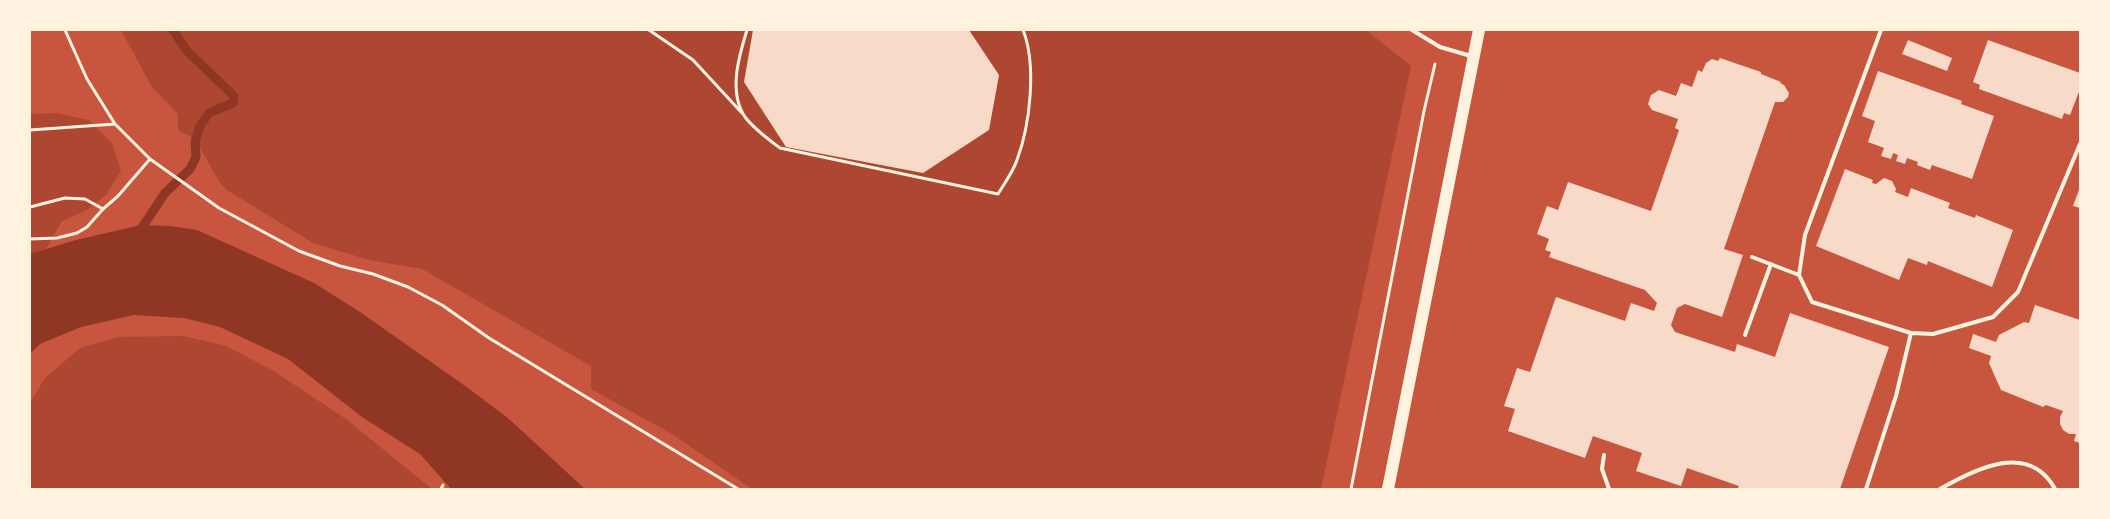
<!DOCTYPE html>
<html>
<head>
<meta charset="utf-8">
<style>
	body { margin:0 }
	#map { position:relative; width:2110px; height:519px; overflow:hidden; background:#c8553d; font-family:"Exo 2",sans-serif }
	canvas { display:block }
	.frame { position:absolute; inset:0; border:31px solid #fff3e0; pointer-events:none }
</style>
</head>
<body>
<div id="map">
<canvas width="2110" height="519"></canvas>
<div class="frame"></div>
</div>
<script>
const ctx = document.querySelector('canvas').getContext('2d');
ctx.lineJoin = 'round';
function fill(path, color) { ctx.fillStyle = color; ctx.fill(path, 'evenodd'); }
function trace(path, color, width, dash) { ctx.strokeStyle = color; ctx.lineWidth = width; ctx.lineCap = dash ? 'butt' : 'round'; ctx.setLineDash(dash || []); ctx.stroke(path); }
fill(new Path2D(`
	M121 30H1366L1411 66 1321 489H752L672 434 591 389V366L422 269 369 260 313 243 227 190 220 183 195 139 178 130V114L152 87Z
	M56 113 89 120 112 143 121 171 106 195 87 210 62 221 46 249 30 254V114Z
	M183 336 226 346 272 370 346 419 432 489H30V403L45 378 80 348 119 337Z`), '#ae4732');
fill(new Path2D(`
	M141 225 170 226 197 230 314 283 360 312 468 388 509 419 585 489H451L420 454 362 417 288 359 220 327 184 318 134 315 81 327 40 344 30 354V254L76 240Z`), '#8f3625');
trace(new Path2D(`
	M137 235 165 193 190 169 196 157 195 142 200 126 209 113 233 103 234 96 187 51 173 30`), '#8f3625', 9);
fill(new Path2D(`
	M753 30H969L999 75 989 130 923 173 786 147 744 82Z
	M1908 40 1952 58 1947 71 1902 54Z
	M1988 40 2080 73V89L2070 115 2064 113 2062 119 1979 89 1980 85 1973 82Z
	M1720 58 1761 72V74L1781 82 1780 83 1784 85 1789 93 1788 97 1783 102H1775L1724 249 1743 255 1722 317 1685 304 1677 308 1671 325 1675 332 1735 352 1737 344 1775 357 1790 313 1889 347 1840 489H1741L1738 488 1739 486 1687 468 1681 486 1636 471 1642 453 1593 436 1585 458 1508 431 1515 409 1504 406 1517 368 1530 372 1556 297 1625 321 1631 303 1654 311 1657 303 1645 290 1549 257 1551 252 1545 250 1549 239 1537 234 1547 206 1558 210 1568 182 1651 211 1679 130 1675 128 1678 119 1652 110 1648 104 1651 95 1659 90 1676 96 1681 83 1692 87 1698 70 1702 72 1706 63 1712 59 1718 61Z
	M1878 71 1962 101 1961 104 1994 116 1972 179 1932 165 1930 170 1917 165 1918 162 1907 158 1905 164 1896 161 1898 155 1893 153 1891 159 1881 156 1884 148 1868 142 1875 121 1862 116Z
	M1845 169 1873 180 1872 183 1876 184 1884 178 1892 181 1896 189 1895 192 1908 197 1911 188 1950 203 1948 208 1975 218 1976 215 2013 230 1992 287 1928 261 1927 265 1908 258 1899 280 1816 246Z
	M2080 187V208L2073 206Z
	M2035 305 2080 320V443L2074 441 2076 434H2069L2063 430 2060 424V417L2063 411 2046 405 2043 407 2001 390 1989 363 1991 356 1969 348 1973 334 1996 342 1999 335 2024 322 2029 323Z`), '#f7dbc8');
trace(new Path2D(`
	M65 30 87 79 115 124
	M649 30 693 60 742 113
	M747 30C739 56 728 92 745 117 754 129 768 139 780 148L998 194C1004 184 1013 172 1017 160 1030 125 1037 65 1023 30
	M30 130 115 124 150 159 219 208 299 251 340 266 373 274 408 287 442 305 489 338 738 489
	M30 207 65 198 85 199 103 209
	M30 239 57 238 77 233 87 227 103 209 118 196 150 159
	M441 489 443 485
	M1351 489 1424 111 1435 64`), '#fff3e0', 3);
trace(new Path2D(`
	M1412 30 1440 47 1471 56
	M1881 30 1805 235 1799 275 1812 302 1911 333 1933 334 1993 317 2018 292 2080 144
	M1752 257 1799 275
	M1745 335 1771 264
	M1604 455 1602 469 1609 489
	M1866 489 1896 396 1911 333
	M1940 489C1975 469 2029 441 2055 489`), '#fff3e0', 4);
trace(new Path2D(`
	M1388 489 1479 30`), '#fff3e0', 12);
</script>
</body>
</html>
